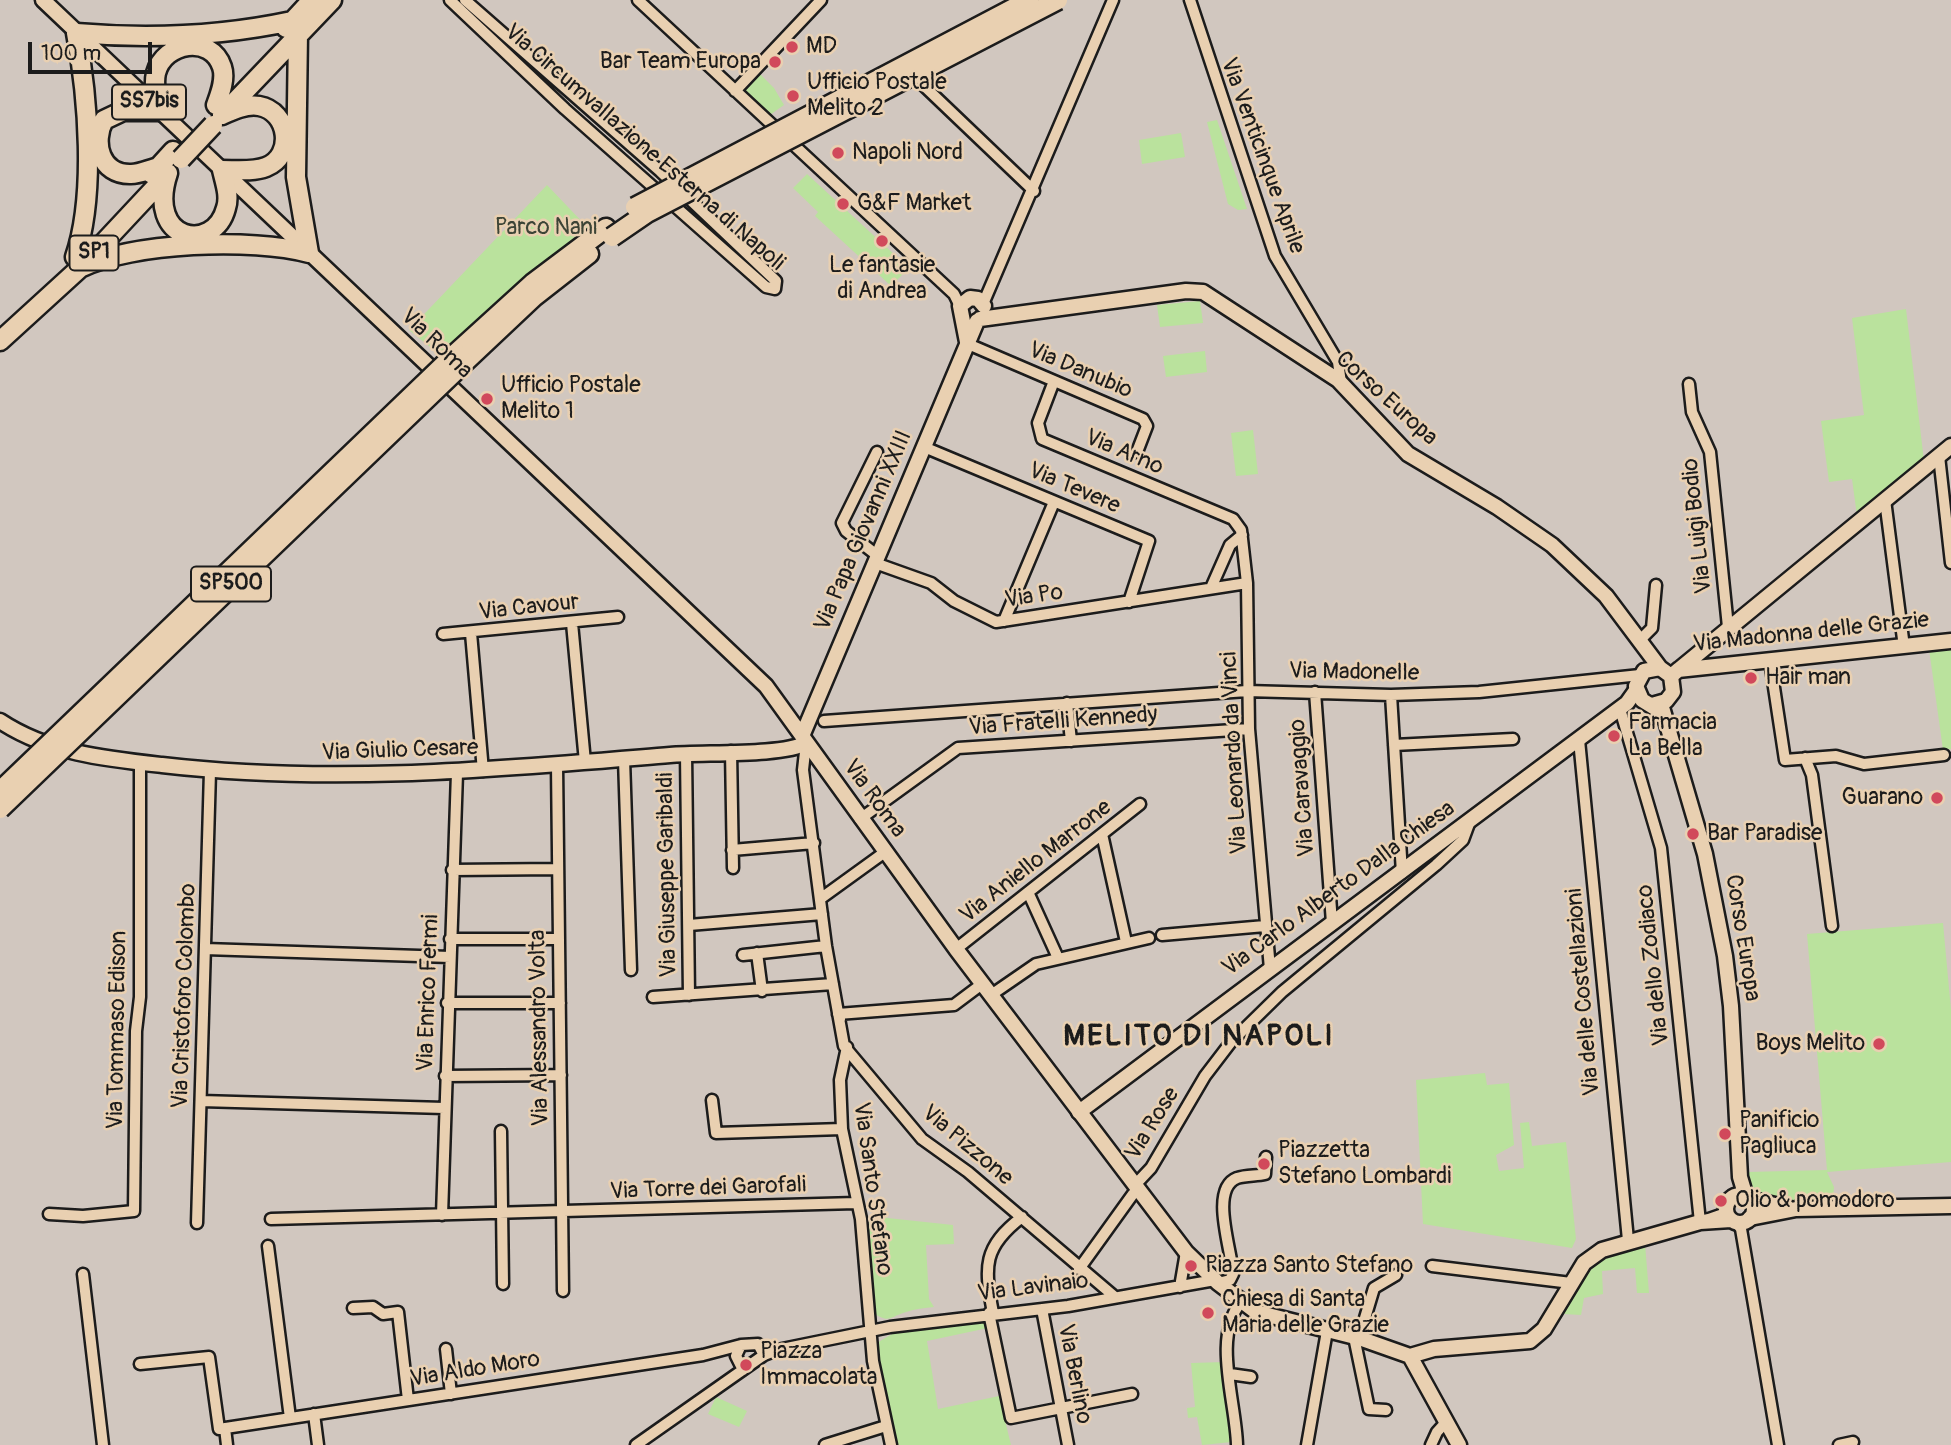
<!DOCTYPE html>
<html>
<head>
<meta charset="utf-8">
<style>
	body { margin:0 }
	#map { position:relative; width:1951px; height:1445px; overflow:hidden; background:#d1c7bf; font-family:Pangolin,sans-serif }
	canvas { display:block }
	.scale { position:absolute; left:28px; top:42px; width:124px; height:32px; box-sizing:border-box; border:4px solid #1c1c1c; border-top:0; padding-left:9px; font-size:21px; line-height:24px; white-space:nowrap; color:#1c1c1c; -webkit-text-stroke:5px #e9d0b1; paint-order:stroke }
</style>
</head>
<body>
<div id="map">
<canvas width="1951" height="1445"></canvas>
<div class="scale">100 m</div>
</div>
<script>
const ctx = document.querySelector('canvas').getContext('2d');
ctx.lineJoin = 'round';
function fill(path, color) { ctx.fillStyle = color; ctx.fill(path, 'evenodd'); }
function trace(path, color, width, dash) { ctx.strokeStyle = color; ctx.lineWidth = width; ctx.lineCap = dash ? 'butt' : 'round'; ctx.setLineDash(dash || []); ctx.stroke(path); }
function label(font, color, halo, rows, align = 'center') {
  ctx.font = font + ' Pangolin,sans-serif'; ctx.lineWidth = 5; ctx.setLineDash([]); ctx.textBaseline = 'middle'; ctx.strokeStyle = halo; ctx.fillStyle = color; for (const [text, x, y, turn = 0] of rows) {
    ctx.save(); ctx.translate(x, y); ctx.rotate((+turn || 0) * Math.PI / 180); ctx.textAlign = isNaN(turn) ? turn : align; if (halo) ctx.strokeText(text, 0, 0); ctx.fillText(text, 0, 0); ctx.restore();
  }
}
fill(new Path2D(`
	M757 71 774 88 784 105 767 117 739 90Z
	M1217 120 1247 209 1238 210 1228 204 1207 122Z
	M1181 133 1185 157 1142 164 1139 140Z
	M807 174 909 268 891 286 815 216 818 212 793 188Z
	M547 185 589 229 440 355 409 330Z
	M1200 301 1203 323 1160 327 1157 305Z
	M1906 309 1924 461 1857 516 1852 479 1829 482 1821 421 1864 415 1852 318Z
	M1205 351 1207 372 1166 377 1163 356Z
	M1253 430 1258 474 1236 476 1231 433Z
	M1951 646V749L1943 750 1929 649Z
	M1943 923 1951 1010V1162L1827 1172 1834 1187 1833 1199C1816 1199 1764 1204 1752 1192 1746 1187 1747 1179 1747 1172L1827 1170 1807 934Z
	M1485 1073 1487 1085 1509 1083 1514 1145 1496 1155 1499 1171 1524 1168 1520 1123 1529 1122 1532 1146 1566 1142 1576 1239 1572 1248 1423 1224 1416 1080Z
	M869 1216 953 1225 954 1244 926 1245 929 1299 934 1307C925 1308 915 1309 906 1312 887 1318 890 1324 870 1311Z
	M1645 1244 1649 1293H1637L1635 1268 1602 1271 1603 1294 1584 1298 1581 1315 1564 1314C1583 1263 1594 1257 1645 1244Z
	M987 1316 988 1328 927 1341 938 1409 999 1396 1011 1445H897L887 1413 875 1344 902 1328Z
	M1224 1362 1232 1442 1202 1445 1197 1417 1188 1418 1187 1408 1195 1407 1191 1363Z
	M716 1397 747 1411 739 1427 708 1414Z`), '#bae29d');
const street = new Path2D(`
	M450 0 565 109 766 287 775 289 776 281 660 171 465 0
	M638 0 954 294 960 306
	M1190 0 1275 256 1338 362 1341 383
	M922 84 1034 191
	M735 91 821 0
	M983 304 1113 0
	M968 344 1143 419 1147 426 1137 452
	M1054 381 1038 423 1042 439 1233 519 1241 530 1247 583 1249 729 1270 969
	M1689 384 1692 412 1710 452 1728 627
	M924 447 1149 541 1129 602
	M877 452 842 523 846 531 878 556
	M1939 456 1951 563
	M1885 500 1904 647
	M875 563 931 583 954 601 996 622 1247 583
	M1211 588 1230 545 1242 535
	M1004 621 1054 502
	M572 623 585 762
	M471 633 483 771
	M443 634 618 617
	M1640 640 1652 628 1656 585
	M1770 661 1785 760 1836 756 1864 764 1944 755
	M1315 692 1332 923
	M1391 695 1402 873
	M1067 703 1071 741
	M1620 709 1661 848 1700 1222 1726 1213
	M824 721 1247 691 1391 695 1479 692 1640 675
	M1579 740 1628 1240
	M806 743 803 770 826 946 844 1046 922 1139 968 1172 1115 1297
	M1394 745 1513 739
	M731 751 733 868
	M686 754 689 995
	M1805 758 1812 775 1832 926
	M624 759 631 970
	M557 765 563 1291
	M860 819 958 748 1249 729
	M1102 834 1126 942
	M732 850 814 843
	M452 870 557 869
	M1028 892 1058 958
	M820 899 885 852
	M689 925 822 914
	M1162 935 1265 926
	M450 939H559
	M205 949 450 957
	M956 949 1140 804
	M757 953 762 991
	M743 955 826 946
	M991 995 1036 964 1149 938
	M653 997 833 984
	M447 1003H560
	M840 1019 838 1014 954 1005 982 984
	M847 1047 840 1080 842 1129 861 1219 873 1361 891 1445
	M445 1076 561 1075
	M712 1100 716 1133 842 1129
	M201 1101 444 1108
	M501 1131 503 1284
	M1135 1185 1151 1168 1205 1076 1231 1042 1282 992 1436 865 1463 840 1470 821
	M49 1214 83 1216 134 1211 136 1031 140 997V763
	M442 1215 457 773
	M271 1219 856 1203
	M197 1223 210 771
	M1737 1223 1741 1229 1778 1445
	M268 1246 290 1418
	M1432 1266 1571 1283
	M1079 1269 1133 1194
	M83 1274 103 1445
	M1218 1283 1230 1280 1233 1274C1232 1251 1209 1189 1237 1178 1246 1175 1257 1176 1265 1174L1266 1157
	M1180 1287 1186 1252
	M353 1308 373 1307 383 1314 398 1312 408 1400
	M1042 1309 1068 1445
	M989 1313 1011 1418 1132 1394
	M993 1313C984 1266 983 1247 1022 1217
	M1354 1337 1369 1409 1386 1410
	M1359 1338 1374 1288 1396 1275
	M446 1349 451 1394
	M140 1364 209 1357 219 1429 703 1355 741 1345
	M743 1370 736 1356 741 1345 758 1344 764 1355
	M1230 1374 1251 1377
	M314 1414 318 1445
	M225 1428 227 1445
	M636 1445 764 1355 777 1350 890 1327 1068 1306 1215 1280
	M825 1445 886 1426
	M1237 1445C1236 1402 1212 1337 1241 1302
	M1307 1445 1327 1331
	M1431 1445 1437 1432 1447 1421
	M1839 1445 1853 1442`);
const secondary = new Path2D(`
	M1678 670 1951 641
	M1671 676 1951 446
	M0 721C48 753 106 759 162 765 333 785 500 769 670 755 703 752 783 756 806 743
	M1079 1112 1627 703 1637 689
	M1749 1199 1788 1208
	M1750 1218 1796 1209 1951 1206`);
const primary = new Path2D(`
	M43 0 766 686 956 949 1186 1252 1218 1283 1256 1312 1359 1338 1410 1356 1459 1445
	M980 319 1186 291 1203 292 1338 380 1408 454 1497 507 1552 545 1606 596 1660 668
	M967 342 960 306 970 298 978 299 984 306
	M1661 704 1705 854 1725 956 1731 1006 1740 1177 1746 1197
	M1652 705 1666 701 1673 692 1671 676 1660 668 1644 671 1636 686 1642 700 1663 713
	M802 736 977 321
	M1726 1209a14 14 0 1 1 28 0a14 14 0 1 1-28 0Z
	M1410 1356 1434 1349 1530 1341 1544 1329 1584 1263 1602 1250 1700 1222 1731 1220`);
const highway = new Path2D(`
	M286 28 312 0
	M225 112 332 0
	M159 167C150 169 140 174 131 174 100 175 92 142 104 120L123 111H159C157 98 153 86 156 73 164 42 211 34 222 67 226 79 220 94 216 105
	M168 173C145 242 214 254 226 208 230 196 225 183 222 170 236 170 253 172 266 167 295 156 289 111 259 106 246 104 233 110 222 115
	M152 174 173 151
	M75 257C96 196 88 96 76 33 148 39 222 36 292 21
	M80 268C133 242 252 238 309 253L296 177 298 33
	M0 341 80 268 166 176
	M456 353 533 283 606 228
	M465 362 534 297 589 254`);
trace(street, '#1c1c1c', 15);
trace(secondary, '#1c1c1c', 19);
trace(primary, '#1c1c1c', 19);
trace(highway, '#1c1c1c', 23);
trace(street, '#e9d0b1', 10);
trace(secondary, '#e9d0b1', 14);
trace(primary, '#e9d0b1', 14);
trace(highway, '#e9d0b1', 18);
const highwayBridge = new Path2D(`
	M181 159 213 125
	M635 207 1029 0
	M612 237 647 213 1058 0
	M0 791 456 353
	M0 809 465 362`);
trace(highwayBridge, '#1c1c1c', 23, []);
trace(highwayBridge, '#e9d0b1', 18);
for (const [x, y, r, color] of [
	[792,47,7,"#d1495b"],
	[775,62,7,"#d1495b"],
	[793,96,7,"#d1495b"],
	[838,153,7,"#d1495b"],
	[843,204,7,"#d1495b"],
	[882,241,7,"#d1495b"],
	[487,399,7,"#d1495b"],
	[1751,678,7,"#d1495b"],
	[1614,736,7,"#d1495b"],
	[1937,798,7,"#d1495b"],
	[1693,834,7,"#d1495b"],
	[1879,1044,7,"#d1495b"],
	[1725,1134,7,"#d1495b"],
	[1264,1164,7,"#d1495b"],
	[1721,1201,7,"#d1495b"],
	[1191,1266,7,"#d1495b"],
	[1208,1313,7,"#d1495b"],
	[746,1365,7,"#d1495b"]
]) { const dot = new Path2D(); dot.arc(x, y, r, 0, 2 * Math.PI); ctx.fillStyle = color; ctx.fill(dot); trace(dot, '#e9d0b1', 2.5); }
for (const [x, y, w] of [
	[149,102,74],
	[94,253,49],
	[231,584,80]
]) { const box = new Path2D(); box.roundRect(x - w / 2, y - 17.5, w, 35, 5); ctx.fillStyle = '#e9d0b1'; ctx.fill(box); trace(box, '#1c1c1c', 2); }
label('bold 21px', '#1c1c1c', null, [
	["SS7bis",149,102],
	["SP1",94,253],
	["SP500",231,584]
]);
label('23px', '#1c1c1c', '#e9d0b1', [
	["MD",806,47],
	["Bar Team Europa",761,62,"right"],
	["Ufficio Postale",807,83],
	["Melito 2",807,109],
	["Napoli Nord",852,153],
	["G&F Market",857,204],
	["Le fantasie",882,266,"center"],
	["di Andrea",882,292,"center"],
	["Ufficio Postale",501,386],
	["Melito 1",501,412],
	["Hair man",1765,678],
	["Farmacia",1628,723],
	["La Bella",1628,749],
	["Guarano",1923,798,"right"],
	["Bar Paradise",1707,834],
	["Boys Melito",1865,1044,"right"],
	["Panificio",1739,1121],
	["Pagliuca",1739,1147],
	["Piazzetta",1278,1151],
	["Stefano Lombardi",1278,1177],
	["Olio & pomodoro",1735,1201],
	["Piazza Santo Stefano",1205,1266],
	["Chiesa di Santa",1222,1300],
	["Maria delle Grazie",1222,1326],
	["Piazza",760,1352],
	["Immacolata",760,1378]
], 'left');
label('23px', '#1c1c1c', '#e9d0b1', [
	["Via Circumvallazione Esterna di Napoli",644,148,41],
	["Via Venticinque Aprile",1262,156,70],
	["Via Roma",436,344,44],
	["Via Danubio",1080,371,23],
	["Corso Europa",1386,399,42],
	["Via Arno",1124,453,23],
	["Via Tevere",1074,489,23],
	["Via Luigi Bodio",1698,526,-96],
	["Via Papa Giovanni XXIII",864,531,-67],
	["Via Po",1034,597,-8],
	["Via Cavour",529,608,-6],
	["Via Madonna delle Grazie",1811,633,-6],
	["Via Madonelle",1354,673,1],
	["Via Fratelli Kennedy",1063,722,-4],
	["Via Giulio Cesare",400,751,-2],
	["Via Leonardo da Vinci",1235,753,-93],
	["Via Caravaggio",1303,788,-94],
	["Via Roma",874,799,54],
	["Via Aniello Marrone",1036,862,-38],
	["Via Giuseppe Garibaldi",668,875,-91],
	["Via Carlo Alberto Dalla Chiesa",1339,889,-36],
	["Corso Europa",1742,938,81],
	["Via dello Zodiaco",1654,965,-96],
	["Via delle Costellazioni",1584,992,-95],
	["Via Enrico Fermi",429,993,-88],
	["Via Cristoforo Colombo",185,996,-88],
	["Via Alessandro Volta",540,1028,-91],
	["Via Tommaso Edison",118,1030,-89],
	["Via Rose",1153,1124,-58],
	["Via Pizzone",967,1146,40],
	["Via Torre dei Garofali",708,1189,-2],
	["Via Santo Stefano",872,1189,82],
	["Via Lavinaio",1033,1288,-7],
	["Via Aldo Moro",475,1370,-9],
	["Via Berlino",1074,1374,79]
]);
label('23px', '#3c4436', '#e9d0b1', [
	["Parco Nani",546,228]
]);
ctx.letterSpacing = '2px';
label('bold 30px', '#1c1c1c', '#e9d0b1', [
	["MELITO DI NAPOLI",1199,1037]
]);
ctx.letterSpacing = '0px';
</script>
</body>
</html>
